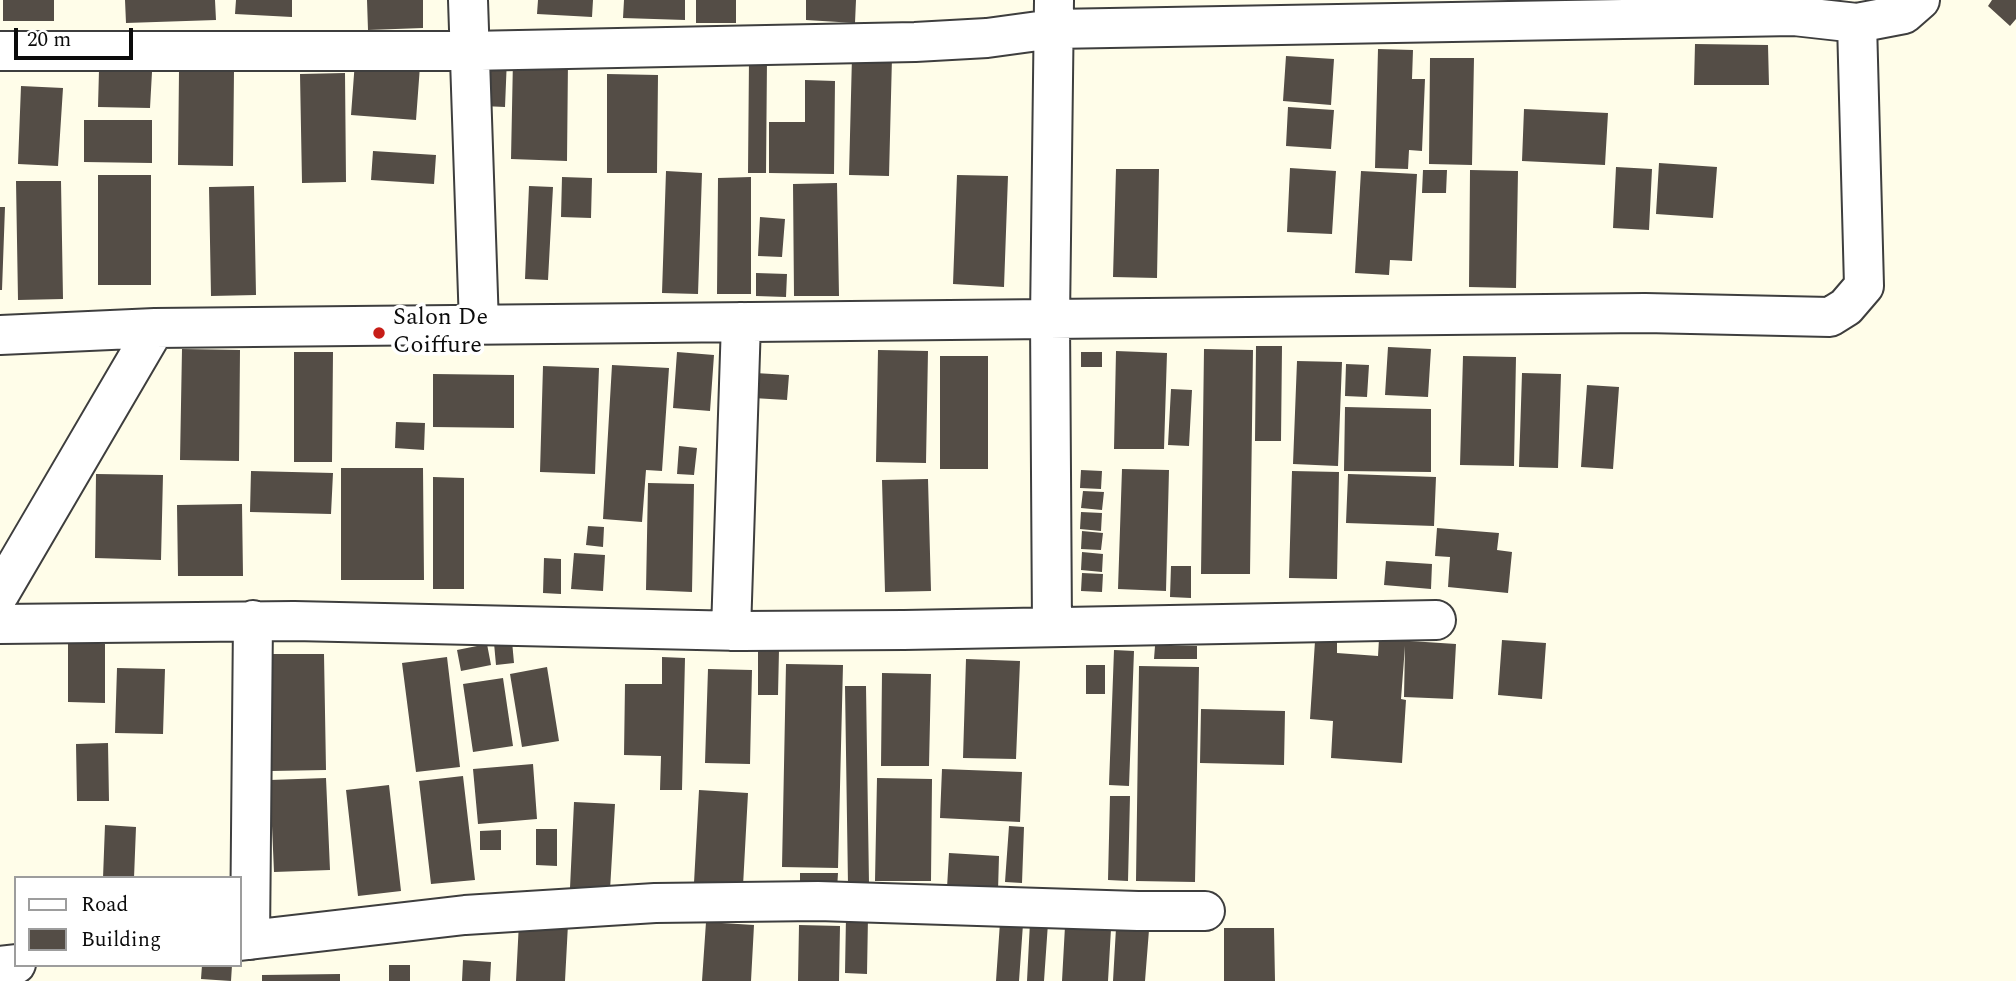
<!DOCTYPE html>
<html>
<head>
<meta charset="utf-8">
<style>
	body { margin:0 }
	#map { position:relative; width:2016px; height:981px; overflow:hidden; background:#fffde9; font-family:Spectral,serif }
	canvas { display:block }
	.legend { position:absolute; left:14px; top:876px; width:228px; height:91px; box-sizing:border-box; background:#fff; border:2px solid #9d9d9d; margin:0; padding:9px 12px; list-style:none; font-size:21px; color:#0b0b0b }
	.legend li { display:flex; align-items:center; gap:14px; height:35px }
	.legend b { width:35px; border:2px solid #9d9d9d }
	.scale { position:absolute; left:14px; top:28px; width:119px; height:32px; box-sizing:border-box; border:4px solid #0b0b0b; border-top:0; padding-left:9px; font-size:21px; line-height:24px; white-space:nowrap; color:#0b0b0b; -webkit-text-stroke:5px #fff; paint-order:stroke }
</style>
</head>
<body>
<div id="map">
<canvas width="2016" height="981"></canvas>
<ul class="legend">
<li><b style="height:9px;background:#fff"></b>Road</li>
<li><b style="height:19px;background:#544d46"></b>Building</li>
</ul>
<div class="scale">20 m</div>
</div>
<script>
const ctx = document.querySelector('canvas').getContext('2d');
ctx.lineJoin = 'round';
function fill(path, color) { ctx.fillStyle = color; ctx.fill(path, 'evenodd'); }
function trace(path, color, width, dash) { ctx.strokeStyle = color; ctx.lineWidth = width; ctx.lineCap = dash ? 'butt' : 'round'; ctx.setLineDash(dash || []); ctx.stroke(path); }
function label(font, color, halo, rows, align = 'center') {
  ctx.font = font + ' Spectral,serif'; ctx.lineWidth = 7; ctx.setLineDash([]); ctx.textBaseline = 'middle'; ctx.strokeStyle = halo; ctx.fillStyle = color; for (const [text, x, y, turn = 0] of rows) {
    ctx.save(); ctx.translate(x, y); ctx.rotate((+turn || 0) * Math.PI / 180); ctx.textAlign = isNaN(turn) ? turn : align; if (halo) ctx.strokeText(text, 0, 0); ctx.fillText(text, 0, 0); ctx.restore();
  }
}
fill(new Path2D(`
	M3 0H54V21H3Z
	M125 0H215L216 20 126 23Z
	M236 0H292V17L235 14Z
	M367 0H423V28L368 30Z
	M538 0H593L592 17 537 14Z
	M624 0H685V20L623 18Z
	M696 0H736V23H696Z
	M806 0H856L855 23 806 20Z
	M1992 0H2016V19L2010 26 1988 6Z
	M1695 44 1768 45 1769 85H1694Z
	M1378 49 1413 50 1412 79H1425L1422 151 1409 150 1408 169 1375 168Z
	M852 56 892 57 889 176 849 175Z
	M1286 56 1334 59 1331 105 1283 101Z
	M485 57 507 58 505 107 483 106Z
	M1430 58H1474L1472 165 1429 164Z
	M513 59 568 60 567 161 511 159Z
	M749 59H767L766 173H748Z
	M355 61 420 66 416 120 351 115Z
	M99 70 152 72 150 108 98 107Z
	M179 71H234L233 166 178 165Z
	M345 73 346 182 302 183 300 74Z
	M607 74 658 75 657 173H607Z
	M805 80 835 81 834 174 769 173V122H805Z
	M21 86 63 88 58 166 18 164Z
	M1288 107 1334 110 1331 149 1286 146Z
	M1524 109 1608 113 1605 165 1522 161Z
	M84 120H152V163L84 162Z
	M373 151 436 155 434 184 371 180Z
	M1659 163 1717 167 1713 218 1656 214Z
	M1616 167 1652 169 1649 230 1613 228Z
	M1290 168 1336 171 1332 234 1287 232Z
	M1116 169H1159L1157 278 1113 277Z
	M1423 170H1447L1446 193H1422Z
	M1470 170 1518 171 1516 288 1469 287Z
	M666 171 702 173 698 294 662 293Z
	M1361 171 1417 174 1412 261 1390 260 1389 275 1355 273Z
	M98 175H151V285H98Z
	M957 175 1008 176 1004 287 953 284Z
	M562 177 592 178 591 218 561 217Z
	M751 177V294H717L718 178Z
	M16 181H61L63 299 18 300Z
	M837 183 839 296H794L793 184Z
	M254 186 256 295 211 296 209 187Z
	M529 186 553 187 548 280 525 279Z
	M0 207H5L2 290H0Z
	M760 217 785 219 782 257 758 256Z
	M756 273 787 274 786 297 756 296Z
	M1256 346H1282L1281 441H1255Z
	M1388 347 1431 349 1428 397 1385 395Z
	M182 349 240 350 239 461 180 460Z
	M1204 349 1253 350 1250 574H1201Z
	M878 350 928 351 926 463 876 462Z
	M1116 351 1167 353 1164 449H1114Z
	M294 352H333L332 462H294Z
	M677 352 714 355 710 411 673 408Z
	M1081 352H1102V367H1081Z
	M940 356H988V469H940Z
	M1463 356 1516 357 1514 466 1460 465Z
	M1297 361 1342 362 1338 466 1293 464Z
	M1346 364 1369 365 1367 397 1345 396Z
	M612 365 669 368 662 471 646 470 642 522 603 519Z
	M543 366 599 368 595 474 540 472Z
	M755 373 789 375 787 400 753 398Z
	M1522 373 1561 374 1558 468 1519 467Z
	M433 374 514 375V428L433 427Z
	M1587 385 1619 387 1613 469 1581 467Z
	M1171 389 1192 390 1189 446 1168 445Z
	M1345 407 1431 409V472L1344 471Z
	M396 422 425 423 424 450 395 448Z
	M679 446 697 448 694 475 677 474Z
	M341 468H423L424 580H341Z
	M1122 469 1169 470 1166 591 1118 589Z
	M1081 470 1102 471 1101 489 1080 488Z
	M251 471 333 473 331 514 250 512Z
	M1292 471 1339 472 1337 579 1289 578Z
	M96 474 163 475 161 560 95 558Z
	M1348 474 1436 477 1434 526 1346 523Z
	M433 477 464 478V589H433Z
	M928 479 931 591 885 592 882 480Z
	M648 483 694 484 692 592 646 590Z
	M1083 491 1104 492 1102 510 1081 508Z
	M242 504 243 576H178L177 505Z
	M1081 512 1102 513 1101 531 1080 529Z
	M588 526 604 527 603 547 586 545Z
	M1437 528 1499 533 1497 550 1512 552 1508 593 1448 587 1450 557 1435 556Z
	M1082 531 1103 533 1101 550 1081 549Z
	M1082 552 1103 554 1102 572 1081 570Z
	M574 553 605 555 603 591 571 589Z
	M544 558 561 559V594L543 593Z
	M1386 561 1432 564 1431 589 1384 585Z
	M1171 566H1191V598L1170 597Z
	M1082 573 1103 574 1102 592 1081 591Z
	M1379 639 1456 644 1453 699 1404 697 1405 646 1401 699 1406 700 1402 763 1331 758 1333 721 1310 719 1315 641 1337 642V653L1378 656Z
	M1502 640 1546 643 1542 699 1498 695Z
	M512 641 514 663 496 665 494 643Z
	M68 643 105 644V703L68 702Z
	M487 644 491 665 461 671 457 650Z
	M1155 646H1197V659H1154Z
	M758 650H779L778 695H758Z
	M1114 650 1134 651 1129 786 1109 785Z
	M269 654H324L326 770 271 771Z
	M447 657 460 767 416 772 402 663Z
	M662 657 685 658 682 790H660L661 756 624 755 625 684H662Z
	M966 659 1020 661 1016 759 963 758Z
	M786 664 843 665 838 868 782 867Z
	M1086 665H1105V694H1086Z
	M1139 666 1199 667 1195 882 1136 881Z
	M547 667 559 741 522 747 510 674Z
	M117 668 165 669 163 734 115 733Z
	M708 669 752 670 750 764 705 763Z
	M882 673 931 674 929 766H881Z
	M503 678 513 746 473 752 463 684Z
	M845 686H866L869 884 848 885Z
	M1201 709 1285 711 1284 765 1200 763Z
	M108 743 109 801H77L76 744Z
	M533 764 537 819 478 824 473 769Z
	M942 769 1022 772 1020 822 940 818Z
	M463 776 475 880 431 884 419 781Z
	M326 778 330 870 274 872 270 780Z
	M877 778 932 779 931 881H875Z
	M389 785 401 891 358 896 346 790Z
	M699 790 748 793 743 886 694 883Z
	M1110 796H1130L1128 881 1108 880Z
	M574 802 615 804 610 890 570 888Z
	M105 825 136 827 134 878H103Z
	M1009 826 1024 827 1022 883 1005 882Z
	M536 829H557V866L536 865Z
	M501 830V850H480V831Z
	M949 853 999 856 998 891 947 888Z
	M800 873H838L837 889H800Z
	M846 916H868L867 974 845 973Z
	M519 922 568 924 565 981H516Z
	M706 922 754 925 751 981H702Z
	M1000 922 1023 924 1019 981H996Z
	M1030 922 1048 923 1044 981H1027Z
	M799 925 840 926 839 981H798Z
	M1065 926 1111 929 1108 981H1062Z
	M1116 928 1149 930 1145 981H1113Z
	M1224 928H1274L1275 981H1224Z
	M463 960 491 962 490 981H462Z
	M202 965H232L231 981 201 979Z
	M389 965H410V981H389Z
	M340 974V981H262V975Z`), '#544d46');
const minor = new Path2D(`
	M468 0 479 325
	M1857 23 1904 14 1920 0
	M0 51H469L915 42 987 38 1053 29 1794 16 1857 23 1864 286 1846 307 1830 317 1645 313 155 328 0 335
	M0 593 155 328
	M0 624 294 621 742 631 904 630 1436 620
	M1052 627 1050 319 1054 0
	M731 631 741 322
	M250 940 253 620
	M240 941 465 915 655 903 818 901 1138 911H1205
	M0 966 16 964`);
trace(minor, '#3e3e3e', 42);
trace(minor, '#fff', 38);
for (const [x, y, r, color] of [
	[379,333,7,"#c71d17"]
]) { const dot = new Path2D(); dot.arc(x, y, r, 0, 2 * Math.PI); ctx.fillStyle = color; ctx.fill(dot); trace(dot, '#fff', 2.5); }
label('24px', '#0b0b0b', '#fff', [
	["Salon De",393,319],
	["Coiffure",393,347]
], 'left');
</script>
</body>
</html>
